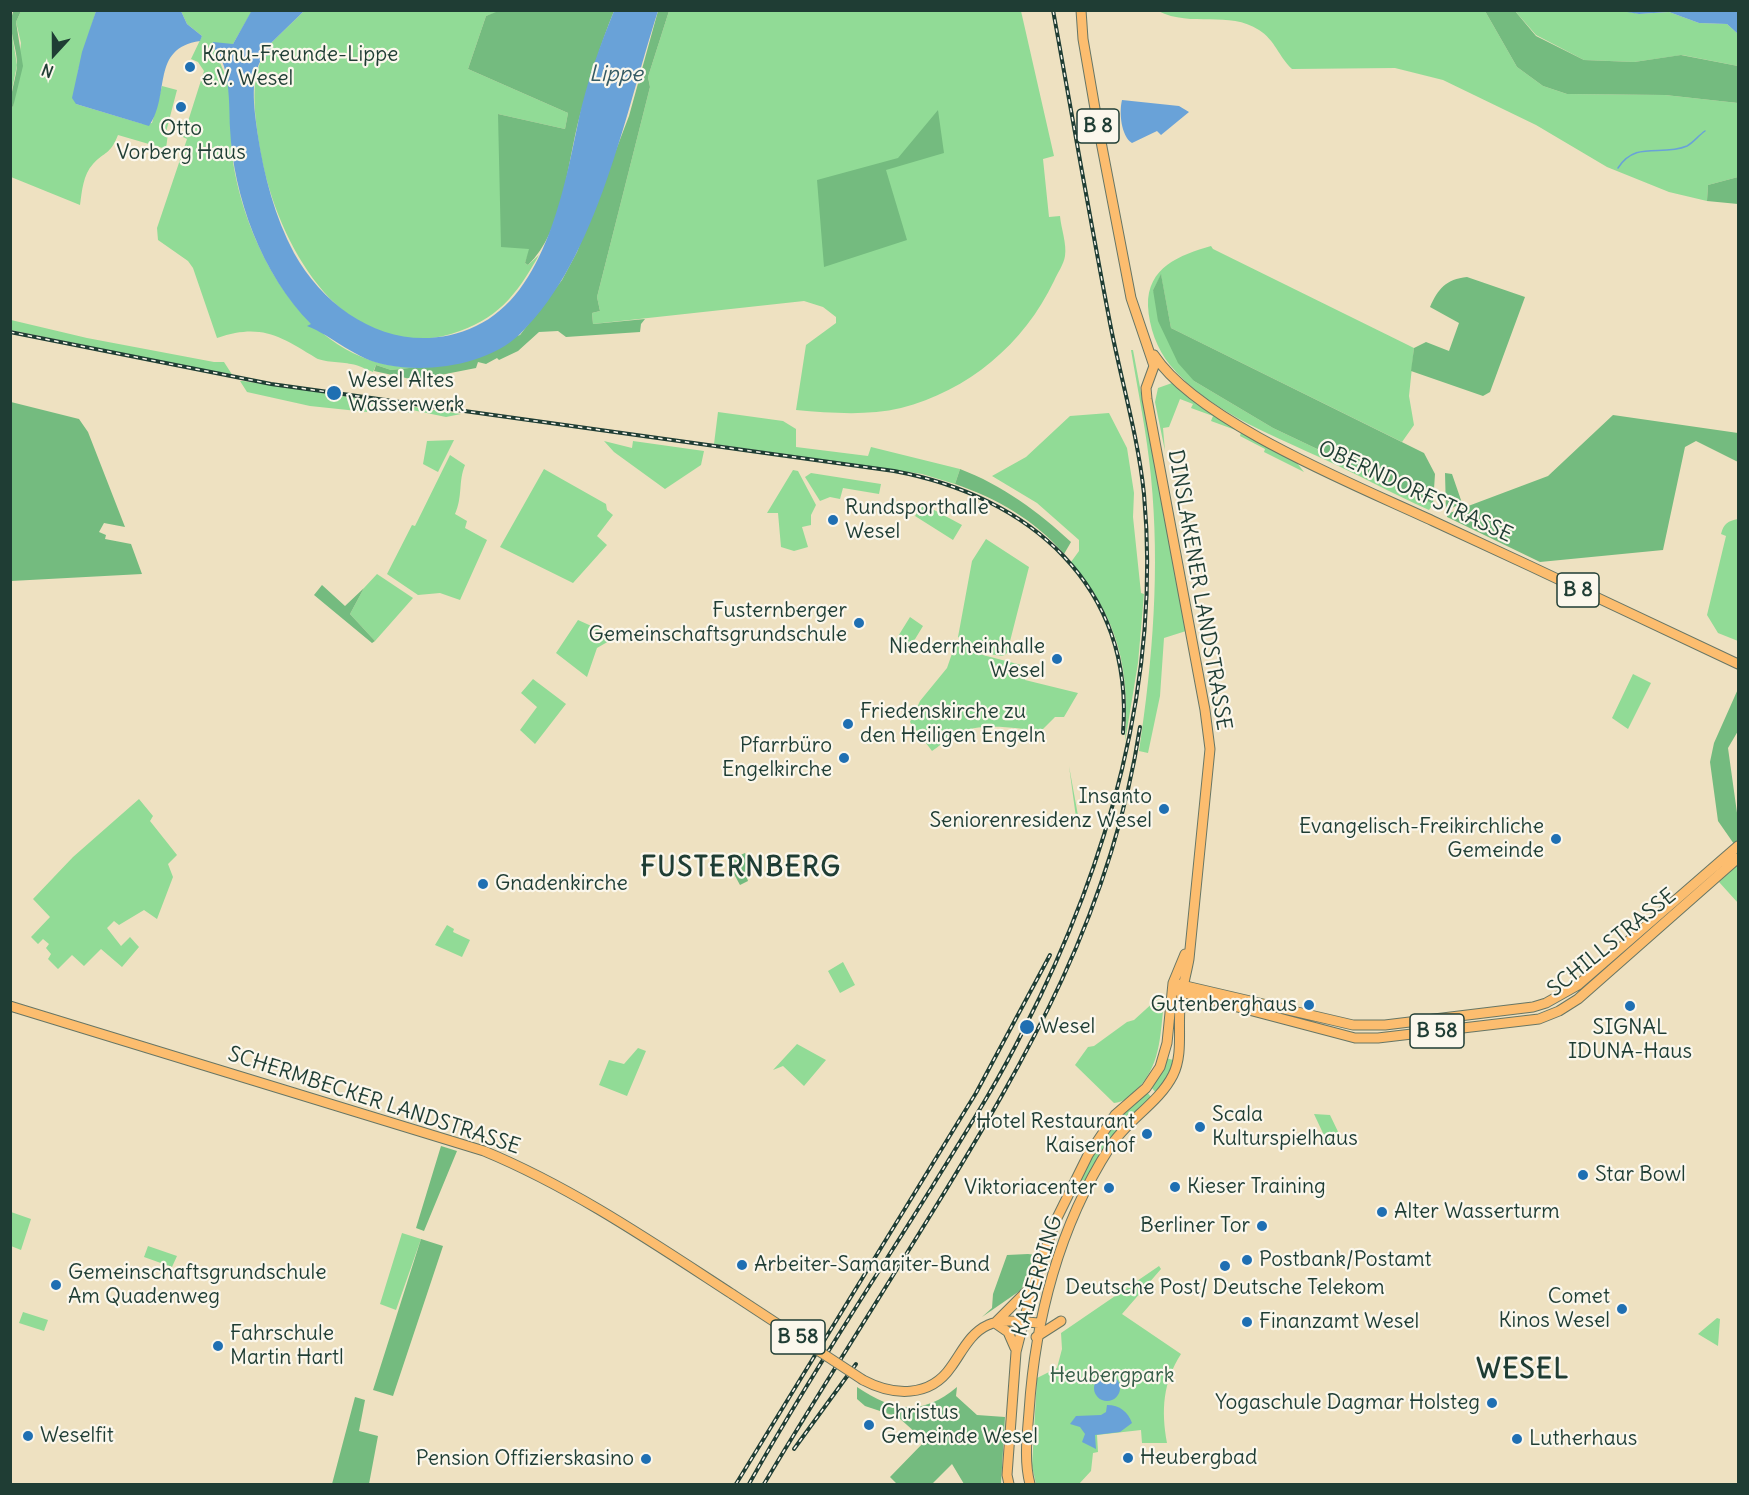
<!DOCTYPE html>
<html>
<head>
<meta charset="utf-8">
<style>
	body { margin:0 }
	#map { position:relative; width:1749px; height:1495px; overflow:hidden; background:#eee1c1; font-family:Delius,sans-serif }
	canvas { display:block }
	.frame { position:absolute; inset:0; border:12px solid #1f3d34; pointer-events:none }
	.north { position:absolute; left:24px; top:24px; width:60px; height:60px; -webkit-text-stroke:4px #fbf7ec; paint-order:stroke; rotate:201deg; font-size:16px; font-weight:700; line-height:24px; text-align:center; color:#1f3d34 }
	.north::after { content:''; display:block; margin:auto; width:21px; height:27px; background:#1f3d34; clip-path:polygon(50% 0,100% 100%,50% 72%,0 100%) }
</style>
</head>
<body>
<div id="map">
<canvas width="1749" height="1495"></canvas>
<div class="frame"></div>
<div class="north">N</div>
</div>
<script>
const ctx = document.querySelector('canvas').getContext('2d');
ctx.lineJoin = 'round';
function fill(path, color) { ctx.fillStyle = color; ctx.fill(path, 'evenodd'); }
function trace(path, color, width, dash) { ctx.strokeStyle = color; ctx.lineWidth = width; ctx.lineCap = dash ? 'butt' : 'round'; ctx.setLineDash(dash || []); ctx.stroke(path); }
function label(font, color, halo, rows, align = 'center') {
  ctx.font = font + ' Delius,sans-serif'; ctx.lineWidth = 4.5; ctx.setLineDash([]); ctx.textBaseline = 'middle'; ctx.strokeStyle = halo; ctx.fillStyle = color; for (const [text, x, y, turn = 0] of rows) {
    ctx.save(); ctx.translate(x, y); ctx.rotate((+turn || 0) * Math.PI / 180); ctx.textAlign = isNaN(turn) ? turn : align; if (halo) ctx.strokeText(text, 0, 0); ctx.fillText(text, 0, 0); ctx.restore();
  }
}
fill(new Path2D(`
	M1621 10 1639 14 1669 12 1699 23 1727 24 1738 34V66L1682 55 1634 62 1584 60 1536 35 1515 11Z
	M21 11H96L78 71 76 104 143 124 152 123 162 86 177 90 166 132 168 133 166 149 118 135C110 155 105 151 93 164 83 175 82 191 80 205L11 177 10 106 13 107 21 43 16 22Z
	M181 11H252L233 44H216L214 48C219 62 227 75 229 91 233 118 229 146 235 173 252 261 316 371 418 367L391 370 376 365 373 372C365 369 359 365 351 364 342 362 322 362 316 358 280 336 261 323 217 338L193 268 188 261 158 240 157 228 187 139 183 137 204 71 198 62 191 59 202 36 187 24Z
	M304 11H501L486 16 468 69 568 113 565 129 498 114 530 249 525 263 528 265 539 255C516 296 497 320 451 334 339 366 272 234 259 143 255 115 250 84 262 58L267 56 270 44Z
	M669 11H1021L1054 156 1043 159 1049 217 1060 216C1061 228 1067 244 1065 256 1064 264 1057 274 1054 281 1024 344 968 391 901 408 867 416 831 413 796 410L806 345 836 323V317L823 307 804 301 593 324 592 313 600 311 597 297 650 87 648 77Z
	M1158 11H1485L1517 67 1543 86 1567 94 1665 95 1738 103V177L1708 185 1707 201 1669 192 1607 167 1536 125 1443 80 1395 68 1292 69C1279 57 1275 40 1259 30 1229 10 1192 28 1158 11Z
	M10 22 17 65 11 95H10Z
	M1211 246 1213 249 1414 348 1409 396 1414 425 1402 442 1171 328 1161 275 1153 290 1194 381 1273 428 1433 504 1429 510C1391 493 1355 473 1317 456 1267 433 1206 409 1170 365 1157 349 1149 327 1148 306 1147 267 1180 255 1211 246Z
	M11 320 87 338 214 362H224L233 376 11 330Z
	M1131 350H1133L1186 631 1164 638 1160 696 1148 753 1139 751C1153 659 1160 569 1151 477 1147 434 1138 392 1131 350Z
	M240 381H243L461 414 446 417 412 410V413L371 406 369 403 367 412 310 406 247 392Z
	M1172 383 1210 411 1297 463 1304 472 1264 452 1265 449 1240 436 1241 432 1211 421 1213 416 1191 408 1193 404 1180 399 1169 427 1163 428 1165 451 1155 402 1158 388Z
	M718 412 783 421 796 429V447L868 456 871 447 960 469 955 484 922 474 714 444Z
	M1109 413 1127 448 1134 493 1133 517 1141 593 1144 594 1138 663 1125 742C1130 668 1119 620 1071 562L1079 551V540L1037 503 992 476 1026 457 1070 416Z
	M454 440 438 472 423 464 427 441Z
	M604 441 632 448 633 441 704 451 701 465 665 489 614 452Z
	M450 455 465 465C458 482 463 496 455 514L467 521 465 528 487 540 460 600 440 593 418 595 387 574 412 525 415 526Z
	M544 469 606 504 607 510 613 515 597 536 607 545 573 583 500 547Z
	M793 470 798 471 816 505 811 515V525L802 527 808 547 794 551 781 547 778 513H767Z
	M811 473 881 484 879 494 843 488 840 499 830 497 820 501 805 477Z
	M923 504 962 525 953 540 915 516Z
	M1738 519V641L1718 633 1707 615 1726 536 1721 534C1724 523 1728 521 1738 519Z
	M986 539 1029 567 1007 653 1003 656 988 654 958 637 972 561Z
	M377 574 413 598 375 641 350 614 364 588Z
	M910 617 923 626 906 654 892 646Z
	M578 620 616 637 597 648 587 677 556 653Z
	M956 642 983 655 1025 666V680L1078 693 1064 717H1055L1041 731C1014 728 981 722 955 734 946 739 940 746 932 751L910 722 920 701 947 668Z
	M1633 674 1651 683 1628 729 1612 718Z
	M533 679 566 704 535 744 520 730 537 707 521 693Z
	M1069 766 1079 821 1083 820 1081 824 1077 825Z
	M139 799 153 816 150 821 177 855 168 864 173 877 157 919 144 910 119 925 114 921 107 928 121 946 130 937 139 947 122 967 101 949 84 966 72 955 58 969 48 959 51 954 46 948 49 944 43 939 38 944 31 937 50 917 33 899 73 857Z
	M1738 864V903L1719 882Z
	M447 925 454 929 453 932 470 940 462 957 435 945Z
	M843 962 855 985 840 993 828 971Z
	M1156 1000 1164 1002C1160 1036 1161 1068 1134 1092 1127 1098 1123 1102 1114 1103L1075 1065 1088 1047 1094 1046 1127 1022 1134 1020Z
	M797 1044 826 1060 804 1086 783 1066 773 1070Z
	M638 1048 646 1051 627 1096 599 1085 609 1060 624 1064Z
	M1166 1058 1173 1060C1170 1073 1164 1083 1156 1093L1151 1087Z
	M1147 1092 1151 1097 1127 1120 1121 1121 1119 1117Z
	M1314 1114 1330 1115 1343 1142 1329 1146Z
	M1114 1121 1118 1130 1087 1181 1082 1180 1080 1174Z
	M11 1212 31 1219 21 1250 11 1246Z
	M402 1233 421 1239 396 1310 380 1304Z
	M148 1246 177 1256 172 1267 144 1257Z
	M1159 1266 1161 1269 1122 1314 1181 1354C1163 1382 1161 1410 1167 1443H1142L1141 1430 1097 1435 1098 1452 1093 1453 1091 1471 1079 1484H1036L1032 1466 1037 1378 1057 1368 1062 1349 1061 1333Z
	M23 1312 48 1320 44 1331 19 1323Z
	M1717 1318 1720 1319 1718 1346 1698 1334Z`), '#91db96');
fill(new Path2D(`
	M14 10 21 11 16 22 23 66 13 107 11 106C10 91 17 77 17 63 17 46 6 26 14 10Z
	M501 10 614 11C600 45 590 80 580 115 567 162 564 231 528 265L525 263 529 249 501 247 498 114 565 129 568 113 468 69 486 16Z
	M658 11H669L648 77 650 87 597 297 600 311 592 313 593 324 645 319 641 324 640 332 566 337 558 331 539 332 518 351 499 360 497 358 486 364 478 362 476 368 415 380 374 371 376 365 391 370 418 367 520 335 562 280 577 252 629 116Z
	M1485 11H1515L1536 36 1584 60 1634 62 1681 55 1738 66V103L1665 95 1567 94 1543 86 1517 67Z
	M938 110 944 153 886 170 907 240 824 267 817 180 898 158Z
	M1738 177V204L1707 201 1708 185Z
	M1161 274 1171 328 1424 453 1435 474 1433 504 1273 428 1194 381 1178 363 1158 321 1153 290Z
	M1467 277 1525 297 1490 392 1483 396 1411 371 1414 348 1426 342 1449 351 1459 323 1430 307C1438 289 1446 279 1467 277Z
	M11 402 79 419 88 432 125 527 104 523 99 532 106 535 105 539 131 544 142 574 11 581Z
	M1613 415 1738 433V462L1696 441 1685 447 1663 550 1540 562 1447 517V514L1548 476Z
	M960 469C1002 485 1039 512 1071 542L1064 554C1035 520 996 498 955 484Z
	M1445 473 1452 474 1462 503 1446 511Z
	M322 585 345 606 364 588 350 614 375 641 372 643 314 595Z
	M1738 689V731L1728 748 1738 820V840L1734 844 1718 821 1710 762 1714 743Z
	M745 853 752 870 746 875 748 881 740 885 727 861Z
	M441 1146 457 1151 424 1231 416 1228Z
	M421 1239 443 1246 393 1396 373 1390Z
	M1028 1254 1036 1255 1021 1290 982 1317 992 1308 993 1294 1007 1255Z
	M857 1387C893 1411 921 1417 957 1387L956 1396 977 1415 1005 1417 1001 1484H964L952 1464 932 1484H897L890 1477 925 1441 898 1417 865 1406 857 1399Z
	M355 1397 365 1400 359 1431 378 1436 369 1484H332Z`), '#74bb7f');
fill(new Path2D(`
	M252 10 304 11 270 44 271 53C267 56 263 57 261 60 249 81 255 114 258 136 264 176 275 217 294 253 330 318 404 360 476 326 546 294 565 185 579 118 587 82 600 45 614 11H658C625 112 599 257 520 334 488 365 429 373 387 365 356 360 333 336 307 326L311 324C262 275 233 196 230 128 229 107 231 59 211 46L213 42 233 44Z
	M96 11H181L187 24 202 36 200 41C150 48 171 95 149 126L76 104 72 98 82 52Z
	M1621 11H1738V34L1727 24 1699 23 1669 12 1639 14Z
	M1122 100 1179 106 1189 112 1161 135 1157 131 1132 143C1121 136 1119 112 1122 100Z
	M1094 1388a13 13 0 1 1 26 0a13 13 0 1 1-26 0Z
	M1107 1405C1120 1405 1128 1412 1132 1423L1120 1432 1095 1435 1096 1449 1082 1442 1085 1434 1080 1427 1070 1424 1076 1416 1101 1415 1106 1412Z`), '#69a2d8');
trace(new Path2D(`
	M1618 168C1636 140 1661 157 1687 146 1693 143 1699 135 1705 131`), '#69a2d8', 1.5);
const major = new Path2D(`
	M1154 355C1198 422 1358 486 1433 521 1535 568 1637 616 1738 664
	M1173 983 1353 1025H1385L1533 1007 1546 1003 1578 985 1738 846
	M1173 990 1355 1038H1378L1539 1019 1559 1011 1578 999 1738 858
	M10 1006 484 1151C573 1188 652 1242 732 1294
	M995 1323 1031 1287
	M995 1323 1008 1332 1015 1348
	M1036 1337 1061 1321
	M863 1380C893 1396 930 1398 951 1367 962 1352 970 1333 988 1325 1002 1318 1024 1322 1039 1323
	M1009 1484 1007 1475 1016 1352 1033 1285 1055 1222 1088 1155 1115 1115 1146 1088 1160 1067 1167 1043 1173 983 1185 954
	M1030 1484C1024 1461 1027 1437 1029 1412 1035 1320 1059 1226 1110 1147 1127 1120 1159 1103 1173 1075 1183 1055 1178 1030 1180 1008 1181 991 1186 976 1189 959L1210 749 1205 710 1147 399 1146 388 1154 366 1131 298 1098 126 1083 39 1081 10`);
trace(major, '#677665', 11);
trace(major, '#fcbd6f', 9);
const rail = new Path2D(`
	M10 332 271 384 894 471C1029 496 1135 586 1123 733
	M794 1449 856 1364
	M736 1484 976 1093 1050 955
	M749 1484C806 1383 870 1286 932 1187 964 1135 997 1084 1024 1029 1108 865 1161 680 1144 494 1138 436 1121 380 1110 323 1090 219 1072 115 1053 10
	M764 1484C819 1392 877 1302 933 1211 1029 1055 1112 911 1140 727`);
trace(rail, '#1f3d34', 4);
trace(rail, '#fbf7ec', 1.5, [4.5]);
const majorBridge = new Path2D(`
	M732 1294 863 1380`);
trace(majorBridge, '#677665', 11, []);
trace(majorBridge, '#fcbd6f', 9);
for (const [x, y, r, color] of [
	[190,67,6,"#1f6fb2"],
	[181,107,6,"#1f6fb2"],
	[334,393,8,"#1f6fb2"],
	[833,520,6,"#1f6fb2"],
	[859,623,6,"#1f6fb2"],
	[1057,659,6,"#1f6fb2"],
	[848,724,6,"#1f6fb2"],
	[844,758,6,"#1f6fb2"],
	[1164,809,6,"#1f6fb2"],
	[1556,839,6,"#1f6fb2"],
	[483,884,6,"#1f6fb2"],
	[1309,1005,6,"#1f6fb2"],
	[1630,1006,6,"#1f6fb2"],
	[1027,1027,8,"#1f6fb2"],
	[1200,1127,6,"#1f6fb2"],
	[1147,1134,6,"#1f6fb2"],
	[1583,1175,6,"#1f6fb2"],
	[1175,1187,6,"#1f6fb2"],
	[1109,1188,6,"#1f6fb2"],
	[1382,1212,6,"#1f6fb2"],
	[1262,1226,6,"#1f6fb2"],
	[1247,1260,6,"#1f6fb2"],
	[742,1265,6,"#1f6fb2"],
	[1225,1266,6,"#1f6fb2"],
	[56,1285,6,"#1f6fb2"],
	[1622,1309,6,"#1f6fb2"],
	[1247,1322,6,"#1f6fb2"],
	[218,1346,6,"#1f6fb2"],
	[1492,1403,6,"#1f6fb2"],
	[869,1425,6,"#1f6fb2"],
	[28,1436,6,"#1f6fb2"],
	[1517,1439,6,"#1f6fb2"],
	[1128,1458,6,"#1f6fb2"],
	[646,1459,6,"#1f6fb2"]
]) { const dot = new Path2D(); dot.arc(x, y, r, 0, 2 * Math.PI); ctx.fillStyle = color; ctx.fill(dot); trace(dot, '#fbf7ec', 2); }
for (const [x, y, w] of [
	[1098,126,42],
	[1578,590,42],
	[1437,1031,54],
	[798,1337,54]
]) { const box = new Path2D(); box.roundRect(x - w / 2, y - 17, w, 34, 4.5); ctx.fillStyle = '#fbf7ec'; ctx.fill(box); trace(box, '#1f3d34', 1.5); }
label('bold 20px', '#1f3d34', null, [
	["B 8",1098,126],
	["B 8",1578,590],
	["B 58",1437,1031],
	["B 58",798,1337]
]);
label('21px', '#1f3d34', '#fbf7ec', [
	["Kanu-Freunde-Lippe",202,55],
	["e.V. Wesel",202,79],
	["Otto",181,129,"center"],
	["Vorberg Haus",181,153,"center"],
	["Wesel Altes",348,381],
	["Wasserwerk",348,405],
	["Rundsporthalle",845,508],
	["Wesel",845,532],
	["Fusternberger",847,611,"right"],
	["Gemeinschaftsgrundschule",847,635,"right"],
	["Niederrheinhalle",1045,647,"right"],
	["Wesel",1045,671,"right"],
	["Friedenskirche zu",860,712],
	["den Heiligen Engeln",860,736],
	["Pfarrbüro",832,746,"right"],
	["Engelkirche",832,770,"right"],
	["Insanto",1152,797,"right"],
	["Seniorenresidenz Wesel",1152,821,"right"],
	["Evangelisch-Freikirchliche",1544,827,"right"],
	["Gemeinde",1544,851,"right"],
	["Gnadenkirche",495,884],
	["Gutenberghaus",1297,1005,"right"],
	["Wesel",1040,1027],
	["SIGNAL",1630,1028,"center"],
	["IDUNA-Haus",1630,1052,"center"],
	["Scala",1212,1115],
	["Kulturspielhaus",1212,1139],
	["Hotel Restaurant",1135,1122,"right"],
	["Kaiserhof",1135,1146,"right"],
	["Star Bowl",1595,1175],
	["Kieser Training",1187,1187],
	["Viktoriacenter",1097,1188,"right"],
	["Alter Wasserturm",1394,1212],
	["Berliner Tor",1250,1226,"right"],
	["Postbank/Postamt",1259,1260],
	["Arbeiter-Samariter-Bund",754,1265],
	["Gemeinschaftsgrundschule",68,1273],
	["Am Quadenweg",68,1297],
	["Deutsche Post/ Deutsche Telekom",1225,1288,"center"],
	["Comet",1610,1297,"right"],
	["Kinos Wesel",1610,1321,"right"],
	["Finanzamt Wesel",1259,1322],
	["Fahrschule",230,1334],
	["Martin Hartl",230,1358],
	["Yogaschule Dagmar Holsteg",1480,1403,"right"],
	["Christus",881,1413],
	["Gemeinde Wesel",881,1437],
	["Weselfit",40,1436],
	["Lutherhaus",1529,1439],
	["Heubergbad",1140,1458],
	["Pension Offizierskasino",634,1459,"right"]
], 'left');
label('21px', '#1f3d34', '#fbf7ec', [
	["OBERNDORFSTRASSE",1415,492,25],
	["DINSLAKENER LANDSTRASSE",1199,590,80],
	["SCHILLSTRASSE",1612,943,-39],
	["SCHERMBECKER LANDSTRASSE",374,1101,18],
	["KAISERRING",1038,1276,-73]
]);
label('21px', '#365d48', '#fbf7ec', [
	["Heubergpark",1112,1376]
]);
label('italic 22px', '#355b65', '#fbf7ec', [
	["Lippe",616,75]
]);
ctx.letterSpacing = '1.5px';
label('bold 27px', '#1f3d34', '#fbf7ec', [
	["FUSTERNBERG",741,868],
	["WESEL",1523,1370]
]);
ctx.letterSpacing = '0px';
</script>
</body>
</html>
